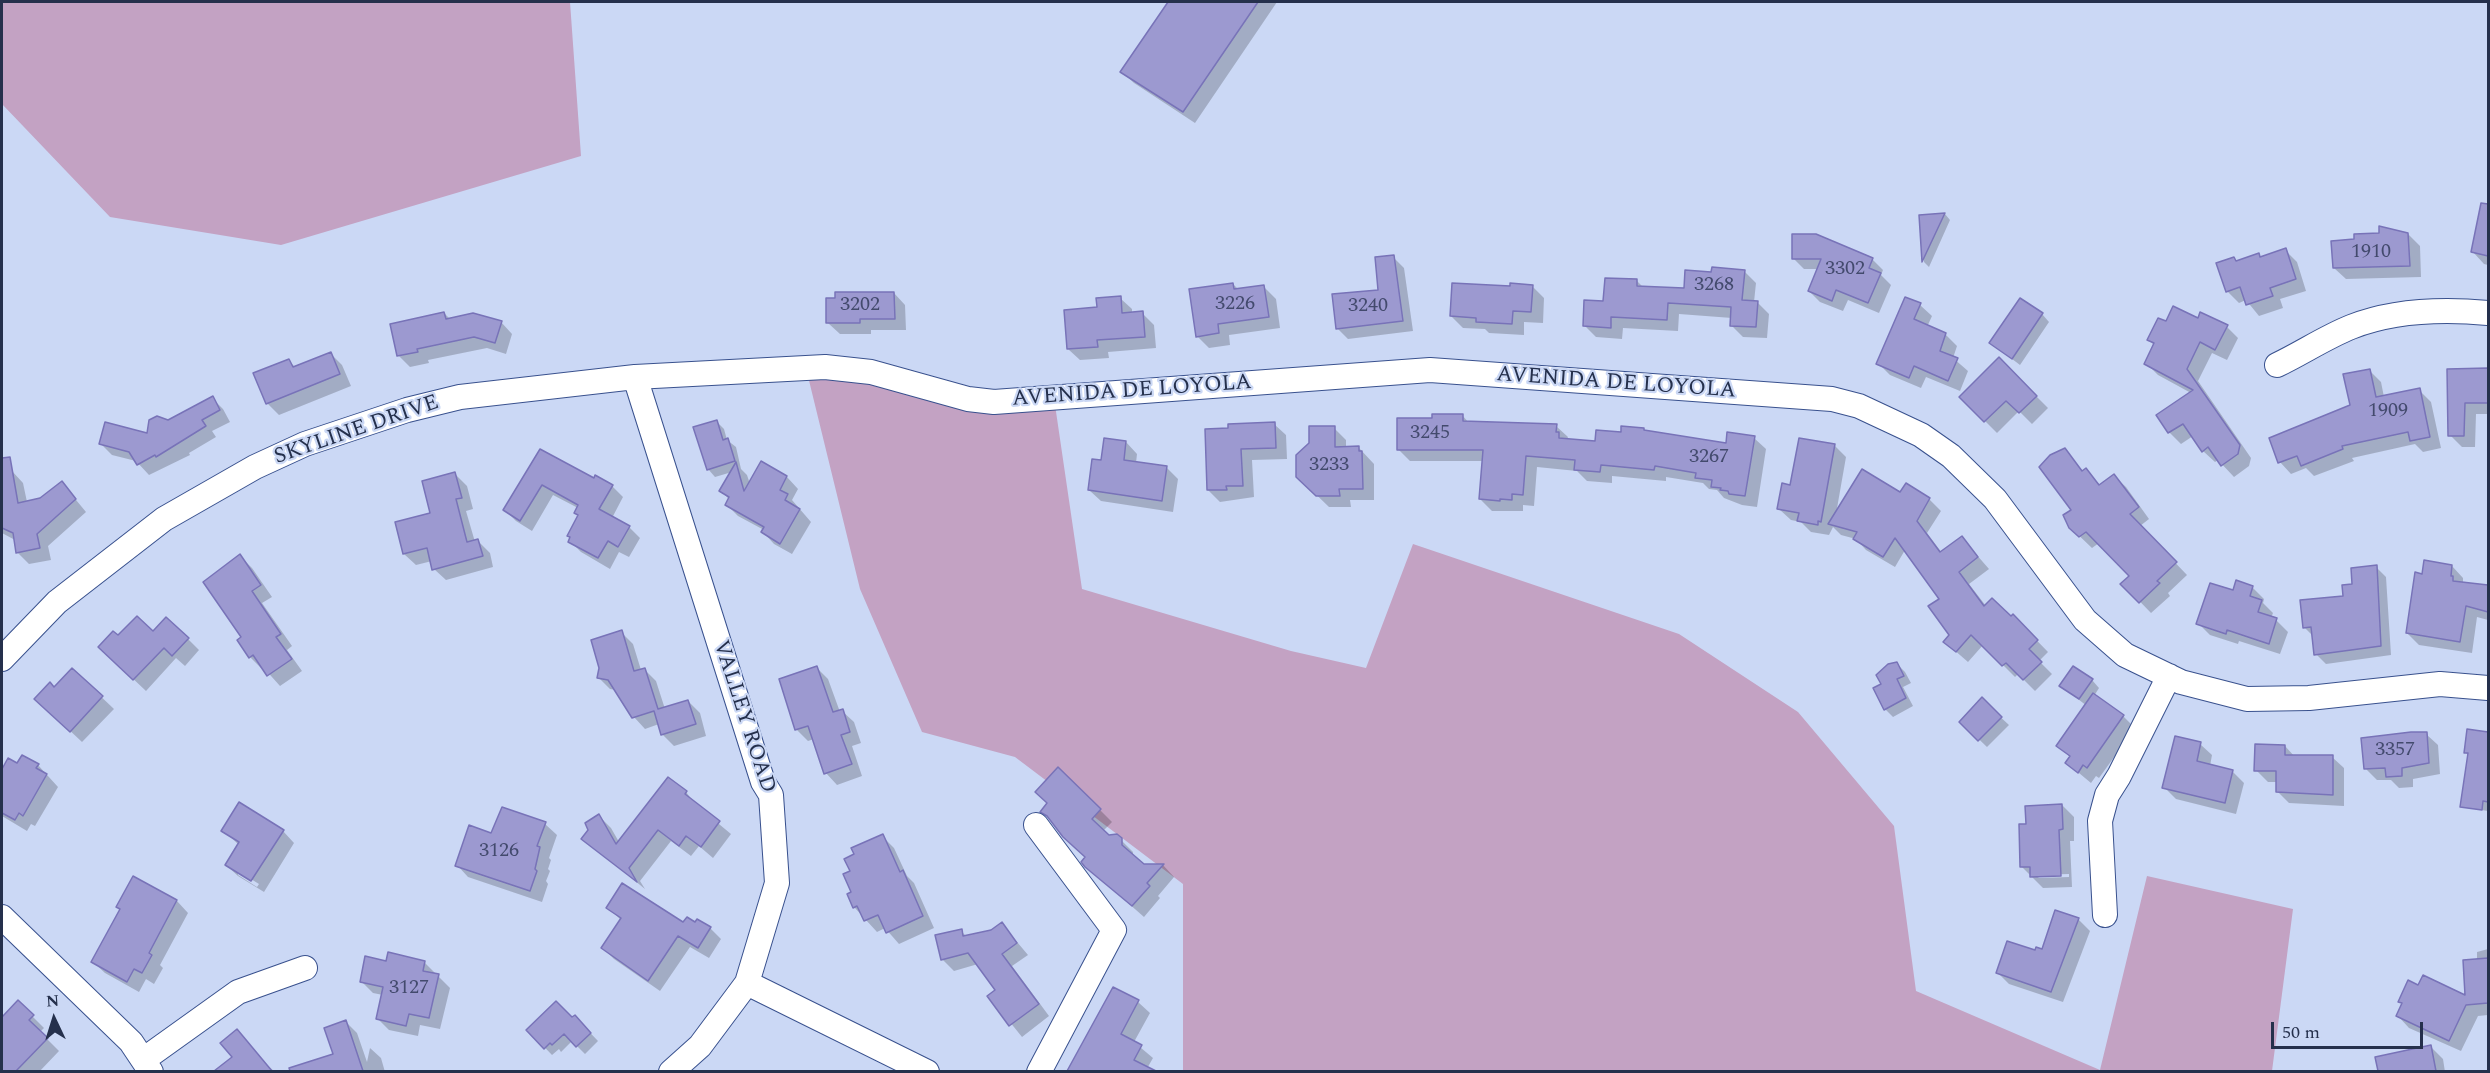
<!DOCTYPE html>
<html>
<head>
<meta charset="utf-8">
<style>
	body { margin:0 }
	#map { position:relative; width:2490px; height:1073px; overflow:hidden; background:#cbd8f5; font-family:Spectral,serif }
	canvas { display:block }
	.frame { position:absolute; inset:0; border:3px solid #25304c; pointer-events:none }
	.north { position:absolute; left:24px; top:989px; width:60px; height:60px; -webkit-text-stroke:4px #cbd8f5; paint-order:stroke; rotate:356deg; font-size:16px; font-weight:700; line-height:24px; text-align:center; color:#25304c }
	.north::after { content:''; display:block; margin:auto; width:21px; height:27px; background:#25304c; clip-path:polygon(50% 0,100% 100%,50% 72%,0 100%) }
	.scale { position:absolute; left:2271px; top:1022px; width:152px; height:27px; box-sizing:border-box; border:3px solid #25304c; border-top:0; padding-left:8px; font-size:18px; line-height:21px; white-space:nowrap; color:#25304c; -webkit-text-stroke:4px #cbd8f5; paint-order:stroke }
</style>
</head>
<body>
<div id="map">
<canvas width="2490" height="1073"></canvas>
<div class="frame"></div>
<div class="north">N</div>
<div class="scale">50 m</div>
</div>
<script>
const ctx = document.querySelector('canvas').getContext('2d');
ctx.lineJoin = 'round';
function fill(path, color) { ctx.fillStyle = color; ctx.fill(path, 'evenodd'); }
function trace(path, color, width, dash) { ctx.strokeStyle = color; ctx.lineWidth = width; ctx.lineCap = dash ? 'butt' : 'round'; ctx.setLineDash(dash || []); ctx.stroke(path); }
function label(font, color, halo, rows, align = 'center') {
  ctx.font = font + ' Spectral,serif'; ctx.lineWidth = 4.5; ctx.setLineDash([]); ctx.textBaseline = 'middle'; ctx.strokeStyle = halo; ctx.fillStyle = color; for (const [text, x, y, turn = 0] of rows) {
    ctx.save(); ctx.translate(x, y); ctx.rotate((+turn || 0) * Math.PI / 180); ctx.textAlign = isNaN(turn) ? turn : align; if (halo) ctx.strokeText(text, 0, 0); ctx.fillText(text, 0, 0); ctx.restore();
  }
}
fill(new Path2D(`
	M2 2H570L581 156 281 245 110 217 2 104Z
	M803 356 968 399 1054 398 1082 589 1291 651 1366 668 1413 544 1679 634 1798 712 1894 826 1916 991 2100 1070 2147 876 2293 909 2272 1071H1183V884L1015 757 922 732 860 589Z`), '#c3a2c3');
fill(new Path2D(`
	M1170 2H1277L1195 123 1134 83 1122 72Z
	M1945 214 1950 220 1929 267 1924 262 1921 216Z
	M2478 227 2488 229V265L2484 264 2473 252Z
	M2408 234 2420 246 2421 277 2346 279 2334 268Z
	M2285 250 2297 262 2306 291 2280 299 2283 308 2259 316 2246 300 2239 303 2227 291 2234 259 2237 262 2258 255 2261 258Z
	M1393 257 1404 268 1413 331 1348 339 1337 328 1380 291Z
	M1793 258 1872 259 1883 270 1881 275 1891 285 1879 313 1848 300 1843 311 1820 302 1809 291 1818 269H1804Z
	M1744 271 1756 283 1754 302H1757L1769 314 1767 338 1743 337 1731 325 1732 318 1679 314 1678 331 1623 328 1622 339 1596 337 1584 325 1605 302 1637 281 1643 287 1685 290 1713 274Z
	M1233 284 1239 290 1264 287 1276 299 1280 328 1229 335 1230 345 1209 348 1197 336Z
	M1532 286 1544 298 1543 323 1524 322V335L1489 333 1485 329 1463 328 1451 316 1511 288Z
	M894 293 905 305 906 330H871V334H840L828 323Z
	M1120 298 1132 309V314L1142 313 1154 325 1156 348 1108 352 1109 358 1080 360 1068 349 1098 309Z
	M1920 305 1932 316 1927 327 1945 334 1957 346 1953 358 1968 371 1960 391 1926 377 1921 388 1890 375 1878 363Z
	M444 313 450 319 501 322 512 334 506 354 487 348 428 360 429 363 410 367 399 356Z
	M2042 314 2049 322 2020 365 1991 343Z
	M2198 320 2227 327 2238 338 2227 360 2212 353 2198 381 2251 458 2249 466 2234 477 2218 460 2215 462 2203 451 2193 436 2181 444 2169 432 2158 415 2191 393 2158 375 2146 363 2155 346 2149 340 2166 323Z
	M331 354 342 365 351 386 279 415 267 403 288 360 296 368Z
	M1999 359 2048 408 2032 424 2019 411 1997 433 1961 397Z
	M2369 370 2381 382 2384 397 2419 390 2431 402 2441 448 2423 452 2415 444 2352 458 2354 461 2314 476 2306 468 2291 474 2280 462 2352 406Z
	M2488 370V414H2476L2475 447H2462L2450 435 2449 371Z
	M212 398 223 409 230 422 212 431 216 437 189 453 190 455 149 475 136 461 112 455 101 444 148 435Z
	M1462 415 1469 423 1556 426 1568 437 1567 440 1597 443 1622 434 1644 429 1646 432 1727 445 1754 438 1766 449 1757 507 1742 505 1724 498 1717 490 1709 489 1703 483 1666 477V481L1612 476V483L1587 481 1577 471 1537 467 1534 506 1523 505V511H1492L1480 499 1483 461H1410L1398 449 1433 419Z
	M716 421 724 429 727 440 736 447 741 469 747 475 750 484 762 463 787 477 798 489 792 500 811 522 792 554 774 544 763 532 764 530 738 516 727 505 730 500 721 491 732 472 715 477 708 469Z
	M1274 424 1286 435 1287 459 1252 460 1254 497 1220 502 1208 490 1229 429Z
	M1334 428 1346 440V448H1359L1374 464V500H1350L1351 507H1329L1297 476Z
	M1126 442 1137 454 1136 463 1166 467 1178 479 1173 512 1101 501 1089 490 1103 461Z
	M1835 446 1846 457 1836 514 1901 494 1906 485 1929 499 1941 511 1927 533 1942 553 1962 538 1989 569 1969 584 1986 606 2011 618 2013 616 2048 652 2039 661 2052 674 2035 691 2018 674 2015 677 1983 645 1968 662 1945 642 1951 635 1941 599 1905 550 1895 567 1866 550 1856 539 1841 535 1833 527 1829 535 1811 532 1801 522 1791 520 1779 509 1791 486Z
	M2064 450 2084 472 2086 470 2101 486 2114 476 2126 487 2149 519 2140 526 2187 575 2168 593 2170 596 2151 613 2123 584 2131 576 2099 543 2092 548 2070 527 2073 510Z
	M540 451 594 480 612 486 623 497 612 518 629 527 640 538 629 557 619 552 610 569 581 552 570 541 579 516 578 508 553 495 532 531 516 521 505 510Z
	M12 471 23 483 27 502 40 499 62 483 86 512 48 546 51 560 29 564 17 552 15 540 2 533V473Z
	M455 474 467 486 473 509 466 511 475 542 478 541 490 553 493 567 446 580 434 569 432 561 416 565 404 554 396 523 432 514Z
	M240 556 252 568 272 597 262 603 292 646 287 650 302 671 280 686 263 667 261 668 250 657 243 638Z
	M2452 566 2463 578V583L2488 587V620L2477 617 2472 653 2419 645 2407 633 2423 575Z
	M2376 567 2386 577 2391 655 2326 664 2316 654 2314 637 2304 627 2345 597 2354 585Z
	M2252 587 2264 599 2263 603 2273 613 2271 618 2276 620 2288 632 2280 654 2239 641 2238 644 2210 635 2198 623 2233 592Z
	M621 632 633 644 641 670 644 669 656 681 665 709 688 701 700 713 706 736 674 746 662 734 659 724 645 729 634 717 616 690 610 689 598 677Z
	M153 633 188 639 199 650 185 666 176 658 146 691 111 658 118 638Z
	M1897 664 1905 672 1911 683 1903 687 1913 706 1893 717 1885 709 1883 685Z
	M817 668 828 679 840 712 842 711 854 722 861 743 852 746 862 776 837 785 826 773 814 739 808 741 796 729Z
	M73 670 114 709 82 742 48 710 54 689Z
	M2092 680 2099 688 2094 696 2123 716 2135 728 2099 778 2096 776 2091 783 2067 763 2071 758 2058 746 2087 706 2061 686Z
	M1982 700 2009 725 1987 747 1961 722Z
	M2488 733V811L2475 809 2463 798 2469 756 2465 752Z
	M2426 734 2438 745 2440 774 2413 779V787L2399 788 2391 780H2377L2366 769Z
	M2200 744 2212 755 2210 766 2232 771 2244 783 2236 814 2176 799 2164 787Z
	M2285 746 2295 757H2332L2344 768V806L2289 803 2277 791V782H2268L2256 770Z
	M9 760 18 765H38L58 787 35 826 31 824 27 831 2 816V772Z
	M1059 769 1112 822 1103 831 1109 836 1121 840 1133 852V857L1143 866 1163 865 1174 877 1158 896 1160 898 1144 917 1086 866 1087 858 1042 812 1049 804Z
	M686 792 696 805 731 834 713 858 699 846 691 856 671 841 640 881 645 889 583 839 599 816 611 828 619 842Z
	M2062 805 2074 817V841H2070L2072 887 2043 888 2022 867 2028 825ZM2069 874V877L2039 878 2036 875Z
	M545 824 557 835 549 858 551 860 548 869 550 871 546 881 548 884 542 902 468 877 457 865 492 835Z
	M223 830 283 831 294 843 264 892 238 876 226 865 239 845ZM238 871 259 884 257 887 238 875Z
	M882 836 894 848 907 876 914 883 934 928 899 944 885 928 877 932 855 908 849 895 853 893 852 871Z
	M133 878 177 901 188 913 160 965 163 968 154 984 146 979 139 992 105 973 93 962 121 910 117 907Z
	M608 908 683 925 710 928 721 939 709 958 690 947 660 991 614 959 603 948 621 920Z
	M2078 919 2090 931 2063 1002 2009 984 1998 973 2036 952 2043 951Z
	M1002 924 1028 955 1012 966 1049 1016 1022 1037 989 996 997 990 978 964 954 971 942 959 961 931 967 937 992 932Z
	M2488 949V1015L2478 1016 2461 1051 2409 1028 2398 1016 2403 1004 2400 1001 2419 987 2467 997 2477 960V952Z
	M424 962 450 988 440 1029 420 1025 418 1036 389 1030 377 1018 383 995 373 993 361 981 387 963Z
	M1114 989 1138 1002 1150 1013 1134 1042 1153 1058 1145 1072H1069Z
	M18 1002 44 1028 40 1032 59 1051 39 1072H5L2 1068V1019Z
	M575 1017 598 1041 585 1054 572 1041 561 1052 559 1049 552 1055 528 1030Z
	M346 1022 357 1033 367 1062 370 1048 381 1058 385 1072H311L308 1064 335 1055Z
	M237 1031 266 1064 275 1072H217L234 1058Z
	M2431 1047 2443 1059 2445 1072H2380L2377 1058Z`), '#0003');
const building = new Path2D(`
	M1168 2H1258L1183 112 1120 72Z
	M2481 203 2488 204V256L2471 252Z
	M1945 213 1922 262 1919 215Z
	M2379 226 2408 233 2410 266 2333 268 2331 241 2354 239V234L2379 233Z
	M1792 234H1816L1873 258 1869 268 1881 273 1868 303 1836 290 1832 301 1808 291 1821 259H1792Z
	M2286 248 2296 279 2270 288 2273 296 2246 305 2240 287 2226 292 2216 263 2234 257 2236 261 2259 253 2260 257Z
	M1394 255 1403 321 1336 329 1332 294 1378 290 1375 257Z
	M1712 267 1745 270 1742 300 1758 301 1756 327 1730 326 1731 307 1668 303 1667 320 1611 317V328L1583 326 1584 300 1603 301 1605 278 1637 279V286L1684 288 1685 270 1711 272Z
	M1233 283 1234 289 1264 285 1269 317 1218 324 1219 333 1196 337 1189 289Z
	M1452 283 1510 286V283L1533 285 1531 312 1513 311 1512 324 1476 322V318L1450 316Z
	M835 292H894L895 319H860V323H826V298H835Z
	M1121 296 1122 313 1143 311 1145 337 1097 340 1098 347 1067 349 1064 310 1097 307 1096 298Z
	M1905 297 1921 303 1914 319 1946 333 1940 351 1958 358 1948 381 1914 366 1909 378 1876 364Z
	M2020 298 2043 313 2012 359 1989 343Z
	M2173 306 2198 318 2200 312 2228 325 2215 350 2200 342 2187 369 2240 445 2238 454 2221 466 2208 447 2202 452 2183 424 2168 433 2156 415 2193 390 2144 364 2154 343 2147 340 2158 318 2166 321Z
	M444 312 446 319 473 313 502 321 495 343 474 337 417 349 418 352 397 356 390 324Z
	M331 352 340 374 266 404 253 373 289 359 293 367Z
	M1999 357 2037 396 2019 413 2006 401 1984 422 1959 397Z
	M2488 368V403H2465L2464 436H2448L2447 369Z
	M2370 369 2376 397 2420 388 2430 437 2410 441 2408 432 2342 446 2343 449 2301 466 2297 456 2278 463 2269 438 2350 405 2343 374Z
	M213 396 220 410 202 420 206 426 156 457 155 455 137 465 129 452 99 444 105 422 147 433 149 420 157 416 168 420Z
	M1432 414H1463V421L1557 424 1556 432H1559V438L1595 441 1596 430 1621 432V426L1644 428V430L1726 443 1727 432 1755 436 1745 496 1729 494 1728 491 1720 490 1721 488 1711 487 1712 480 1695 478 1696 473 1655 466 1654 470 1601 465 1600 472 1574 470 1575 460 1526 456 1523 495 1512 494V500L1500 499V501L1479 499 1483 450H1397V418H1432Z
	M717 420 723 440 728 438 735 461 707 470 693 427Z
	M1275 422 1276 448 1241 449 1243 486H1226L1227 490H1207L1205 429 1228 428V424Z
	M1309 426H1335V447L1359 446V451H1362L1363 489H1339L1340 496H1316L1296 477V455L1309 443Z
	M1104 438 1126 441 1124 460 1167 466 1162 501 1088 490 1092 459 1101 460Z
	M1799 438 1835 444 1821 522 1818 521V525L1797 521 1799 513 1777 509 1782 483 1790 485Z
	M2065 448 2082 471 2086 468 2099 485 2114 474 2139 507 2130 514 2177 562 2157 581 2160 583 2139 603 2120 584 2129 576 2086 532 2079 537 2069 528 2063 515 2071 510 2039 467 2050 455Z
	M540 449 594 478 595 475 613 485 599 509 630 526 618 547 608 541 598 558 568 542 570 537 567 536 578 515 574 513 578 505 542 485 520 521 503 510Z
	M10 457 18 503 40 498 62 481 76 499 37 534 40 548 16 553 13 533 2 528V458Z
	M761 461 787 476 780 490 788 494 785 500 800 509 780 544 761 532 764 527 725 505 729 497 719 491 736 462 744 491Z
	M1862 469 1900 492 1906 483 1930 498 1917 521 1940 552 1962 536 1978 557 1959 572 1984 606 1992 598 2011 616 2013 614 2038 640 2029 649 2042 662 2023 680 2006 663 2002 666 1971 635 1956 652 1943 642 1949 635 1928 606 1939 599 1895 538 1883 557 1853 539 1857 532 1828 524Z
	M455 472 462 498 456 499 467 542 478 539 483 556 432 570 427 548 403 554 395 522 430 513 422 481Z
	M240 554 261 585 252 591 281 634 276 637 292 659 267 676 253 655 249 658 237 640 241 637 203 582Z
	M2424 560 2452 565 2451 576H2453V581L2488 585V612L2466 606 2460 642 2406 633 2415 572 2422 574Z
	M2377 565 2381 646 2314 655 2311 627 2303 628 2300 600 2343 596 2342 585 2352 584 2351 568Z
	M2236 580 2253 586 2250 596 2262 600 2258 612 2277 618 2269 644 2227 630 2226 634 2196 624 2210 583 2233 590Z
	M137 616 153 631 166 617 189 638 172 656 164 648 133 680 98 647 113 631 118 635Z
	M622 630 634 671 645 668 658 709 688 700 696 724 661 735 654 711 632 718 608 680 597 678 599 668 591 640Z
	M1897 662 1904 676 1897 679 1906 698 1884 710 1873 688 1881 684 1876 675 1888 664Z
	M817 666 833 712 843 709 850 732 841 735 852 764 824 774 808 726 795 730 779 679Z
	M2073 666 2093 679 2079 699 2059 686Z
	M72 668 103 696 70 732 34 699 50 682 54 687Z
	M2093 693 2124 715 2087 768 2083 765 2078 773 2065 763 2070 756 2056 746Z
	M1982 697 2002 717 1978 741 1959 722Z
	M2467 729 2488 732V802L2483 801 2482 810 2460 807 2468 753H2464Z
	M2411 732H2427L2429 763 2402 768V776L2386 777 2385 768 2364 769 2361 738Z
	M2175 736 2201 742 2197 761 2233 770 2225 803 2162 788Z
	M2255 744 2285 745V755H2333V795L2276 792V771H2254Z
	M22 755 39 764 36 768 47 774 23 816 19 813 15 820 2 813V769L8 758 17 763Z
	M1058 767 1101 809 1092 819 1109 835 1117 834 1122 838V845L1144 864H1164L1147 883 1150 886 1132 906 1085 867 1081 862 1085 857 1063 837 1047 816 1040 812 1047 803 1035 792Z
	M668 777 687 791 685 794 720 821 701 847 686 836 679 846 658 830 629 868 637 882 581 839 588 830 585 823 599 814 616 844Z
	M239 802 284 830 251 881 225 865 239 842 221 831Z
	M2062 804 2063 829 2059 830 2061 876 2030 877V867H2020L2019 824H2026L2025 806Z
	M502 807 546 822 537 846 540 847 535 869 537 871 530 891 455 866 469 825 491 833Z
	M883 834 900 872 903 870 923 916 886 933 878 915 864 921 857 906 853 908 847 894 851 892 843 874 850 871 844 859 854 854 851 848Z
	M133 876 177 900 149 953 152 955 142 973 134 969 127 982 91 962 120 909 116 907Z
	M622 883 683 922 687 917 695 922 697 919 711 927 698 948 678 936 648 981 601 948 621 918 606 908Z
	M2055 910 2079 918 2051 992 1996 973 2007 941 2035 950 2036 947 2042 949Z
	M1002 922 1017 943 1002 954 1039 1004 1009 1026 987 996 995 990 968 953 941 960 935 935 962 929 963 936 991 930Z
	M388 952 425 961 423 971 439 974 429 1018 409 1014 406 1026 376 1019 383 987 360 982 365 956 386 961Z
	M2488 958V1003L2466 1005 2449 1041 2396 1016 2402 1003 2398 1002 2408 980 2418 985 2423 975 2465 995 2463 960Z
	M1113 987 1139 1000 1121 1034 1142 1045 1134 1060 1156 1071H1067Z
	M18 1000 34 1015 29 1020 48 1038 16 1071H2V1017Z
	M556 1001 572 1017 575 1015 591 1033 576 1047 564 1034 552 1045 550 1043 544 1049 526 1030Z
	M346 1020 363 1071H290L289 1068 333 1054 324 1028Z
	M237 1029 272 1071H214L232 1057 220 1043Z
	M2431 1045 2436 1071H2378L2375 1057Z`);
fill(building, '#9c99d0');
trace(building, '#7873b8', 1.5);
const minor = new Path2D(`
	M2277 365C2302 353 2326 337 2351 327 2394 310 2444 309 2488 313
	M635 377 763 782 771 795 777 883 747 983 700 1046 671 1072
	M2 659 57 602 164 519 255 467 305 444 407 410 460 397 635 377 825 367 871 372 968 399 994 402 1430 370 1832 399 1859 406 1921 435 1951 456 1995 499 2085 620 2125 655 2181 682 2247 699 2309 698 2440 684 2488 688
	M1036 825 1114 930 1039 1072
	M2105 915 2100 821 2107 795 2119 776 2169 676
	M2 917 131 1042 151 1072
	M747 983 927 1072
	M143 1060 238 992 305 968`);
trace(minor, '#39518e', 26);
trace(minor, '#fff', 24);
label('20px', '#434a6d', null, [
	["1910",2371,253],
	["3302",1845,270],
	["3268",1714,286],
	["3226",1235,305],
	["3202",860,306],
	["3240",1368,307],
	["1909",2388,412],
	["3245",1430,434],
	["3267",1709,458],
	["3233",1329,466],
	["3357",2395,751],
	["3126",499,852],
	["3127",409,989]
]);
label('22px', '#25304c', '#cbd8f5', [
	["AVENIDA DE LOYOLA",1616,384,4],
	["AVENIDA DE LOYOLA",1132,392,-4],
	["SKYLINE DRIVE",357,431,-19],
	["VALLEY ROAD",743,717,72]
]);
</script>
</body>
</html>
